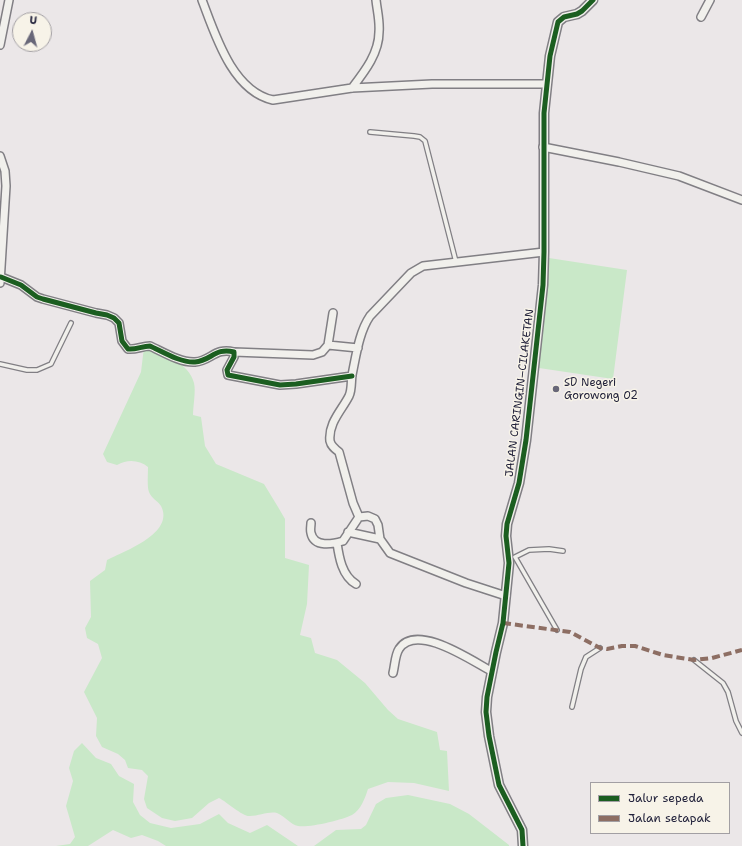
<!DOCTYPE html>
<html>
<head>
<meta charset="utf-8">
<style>
	body { margin:0 }
	#map { position:relative; width:742px; height:846px; overflow:hidden; background:#ebe7e8; font-family:"Shantell Sans",sans-serif }
	canvas { display:block }
	.legend { position:absolute; left:590px; top:782px; width:140px; height:52px; box-sizing:border-box; background:#f7f3e8; border:1px solid #a29fa3; margin:0; padding:5px 7px; list-style:none; font-size:12px; color:#22223b }
	.legend li { display:flex; align-items:center; gap:8px; height:20px }
	.legend b { width:20px; border:1px solid #a29fa3 }
	.north { position:absolute; left:12px; top:12px; width:40px; height:40px; box-sizing:border-box; background:#f7f3e8; border:1px solid #a29fa3; border-radius:50%; rotate:6deg; font-size:11px; font-weight:700; line-height:16px; text-align:center; color:#22223b }
	.north::after { content:''; display:block; margin:auto; width:14px; height:18px; background:#686778; clip-path:polygon(50% 0,100% 100%,50% 72%,0 100%) }
</style>
</head>
<body>
<div id="map">
<canvas width="742" height="846"></canvas>
<ul class="legend">
<li><b style="height:5px;background:#1b5e20"></b>Jalur sepeda</li>
<li><b style="height:5px;background:#8d6e63"></b>Jalan setapak</li>
</ul>
<div class="north">U</div>
</div>
<script>
const ctx = document.querySelector('canvas').getContext('2d');
ctx.lineJoin = 'round';
function fill(path, color) { ctx.fillStyle = color; ctx.fill(path, 'evenodd'); }
function trace(path, color, width, dash) { ctx.strokeStyle = color; ctx.lineWidth = width; ctx.lineCap = dash ? 'butt' : 'round'; ctx.setLineDash(dash || []); ctx.stroke(path); }
function label(font, color, halo, rows, align = 'center') {
  ctx.font = font + ' "Shantell Sans",sans-serif'; ctx.lineWidth = 3; ctx.setLineDash([]); ctx.textBaseline = 'middle'; ctx.strokeStyle = halo; ctx.fillStyle = color; for (const [text, x, y, turn = 0] of rows) {
    ctx.save(); ctx.translate(x, y); ctx.rotate((+turn || 0) * Math.PI / 180); ctx.textAlign = isNaN(turn) ? turn : align; if (halo) ctx.strokeText(text, 0, 0); ctx.fillText(text, 0, 0); ctx.restore();
  }
}
fill(new Path2D(`
	M549 258 627 270 613 379 539 368Z
	M144 347C162 354 189 362 194 383 196 391 193 406 193 415L201 417 205 446 216 464 264 484 278 507 285 519V558L309 565 307 604 300 635 311 638 315 653 337 660 365 683 388 710 398 719 437 732 440 750 447 751 449 791 414 783 388 782 368 789C365 798 361 810 352 815 342 820 309 828 298 826 291 825 285 816 277 813 269 811 259 816 250 816 243 817 227 802 219 798L209 803 192 818 175 821 162 818 147 808 144 799 148 776 142 770 128 768 125 760 118 754 102 747 96 736 97 718 84 692 102 658 98 644 87 638 85 628 91 617 90 581 105 570 107 560C125 551 175 533 161 506 158 501 151 498 149 492 147 487 148 474 148 467 139 460 128 459 117 465L107 462 103 454 141 372Z
	M82 743 96 758 111 764 119 776 134 784 133 802 140 815 150 823 171 828 200 824 219 814 228 823 250 833 267 825 298 846H166L158 841 142 835 131 838 113 830 88 846H56L70 844 75 837 66 806 73 781 69 768 74 751Z
	M408 795 450 804 469 814 509 845V846H314L336 830 361 829 366 825 376 804 386 798Z`), '#c9e8c8');
const service = new Path2D(`
	M370 132 414 136 420 137 425 141 456 262
	M0 364 27 370H37L51 364 71 323
	M515 557 557 630
	M515 557 529 550 549 549 563 551
	M694 660 723 683 728 692 736 721 742 733
	M572 707 581 669 586 657 600 648`);
const minor = new Path2D(`
	M202 0C215 34 232 91 273 100L352 88 432 84H546
	M701 17 710 0
	M0 45 9 0
	M352 88C365 71 379 53 379 32 380 21 377 10 376 0
	M543 147 619 162 679 176 742 200
	M0 156 5 171 6 186 0 283
	M1 277 21 285 37 297 43 299 96 313 107 315 114 318 119 323 122 341 128 349C136 350 142 346 150 346 163 352 181 363 195 362 211 361 215 347 234 352V357L227 370 228 375 280 385 296 384 352 376
	M328 345 358 348
	M234 352 313 355 322 352 328 345 333 313
	M359 517 353 503 339 452C335 449 331 446 330 441 328 423 342 410 349 396 352 390 351 381 352 375 356 356 359 332 370 316L411 273 423 266 544 252
	M311 523C311 526 310 530 311 533 314 548 333 544 343 541L359 517 368 516 375 519 378 525 380 539 390 553 466 583 506 596
	M348 532 380 539
	M337 543C339 557 342 576 356 584
	M393 673C395 665 395 655 399 649 416 622 472 661 491 671`);
const tertiary = new Path2D(`
	M523 846 522 830 499 785 489 736 486 712 487 697 496 652 503 623 509 563 506 536 507 524 519 483 526 440 543 285 544 252V113L550 56 558 22 564 17 577 14 582 11 593 0`);
trace(service, '#817f84', 6);
trace(minor, '#817f84', 10);
trace(tertiary, '#817f84', 11);
trace(service, '#f1f0ec', 3.5);
trace(minor, '#f1f0ec', 7);
trace(tertiary, '#f1f0ec', 8);
trace(new Path2D(`
	M503 623 570 632 600 648 607 649 622 646H635L663 655 694 660 712 658 742 650`), '#8d6e63', 4, [8, 4]);
trace(new Path2D(`
	M1 277 21 285 37 297 43 299 96 313 107 315 114 318 119 323 122 341 128 349C136 350 142 346 150 346 163 352 181 363 195 362 211 361 215 347 234 352V357L227 370 228 375 280 385 296 384 352 376
	M523 846 522 830 499 785 489 736 486 712 487 697 496 652 503 623 509 563 506 536 507 524 519 483 526 440 543 285 544 252V113L550 56 558 22 564 17 577 14 582 11 593 0`), '#1b5e20', 5);
for (const [x, y, r, color] of [
	[556,389,4,"#686778"]
]) { const dot = new Path2D(); dot.arc(x, y, r, 0, 2 * Math.PI); ctx.fillStyle = color; ctx.fill(dot); trace(dot, '#f7f3e8', 1.5); }
label('11px', '#22223b', '#f7f3e8', [
	["SD Negeri",564,383],
	["Gorowong 02",564,396]
], 'left');
label('11px', '#22223b', '#f7f3e8', [
	["JALAN CARINGIN–CILAKETAN",520,393,-83]
]);
</script>
</body>
</html>
